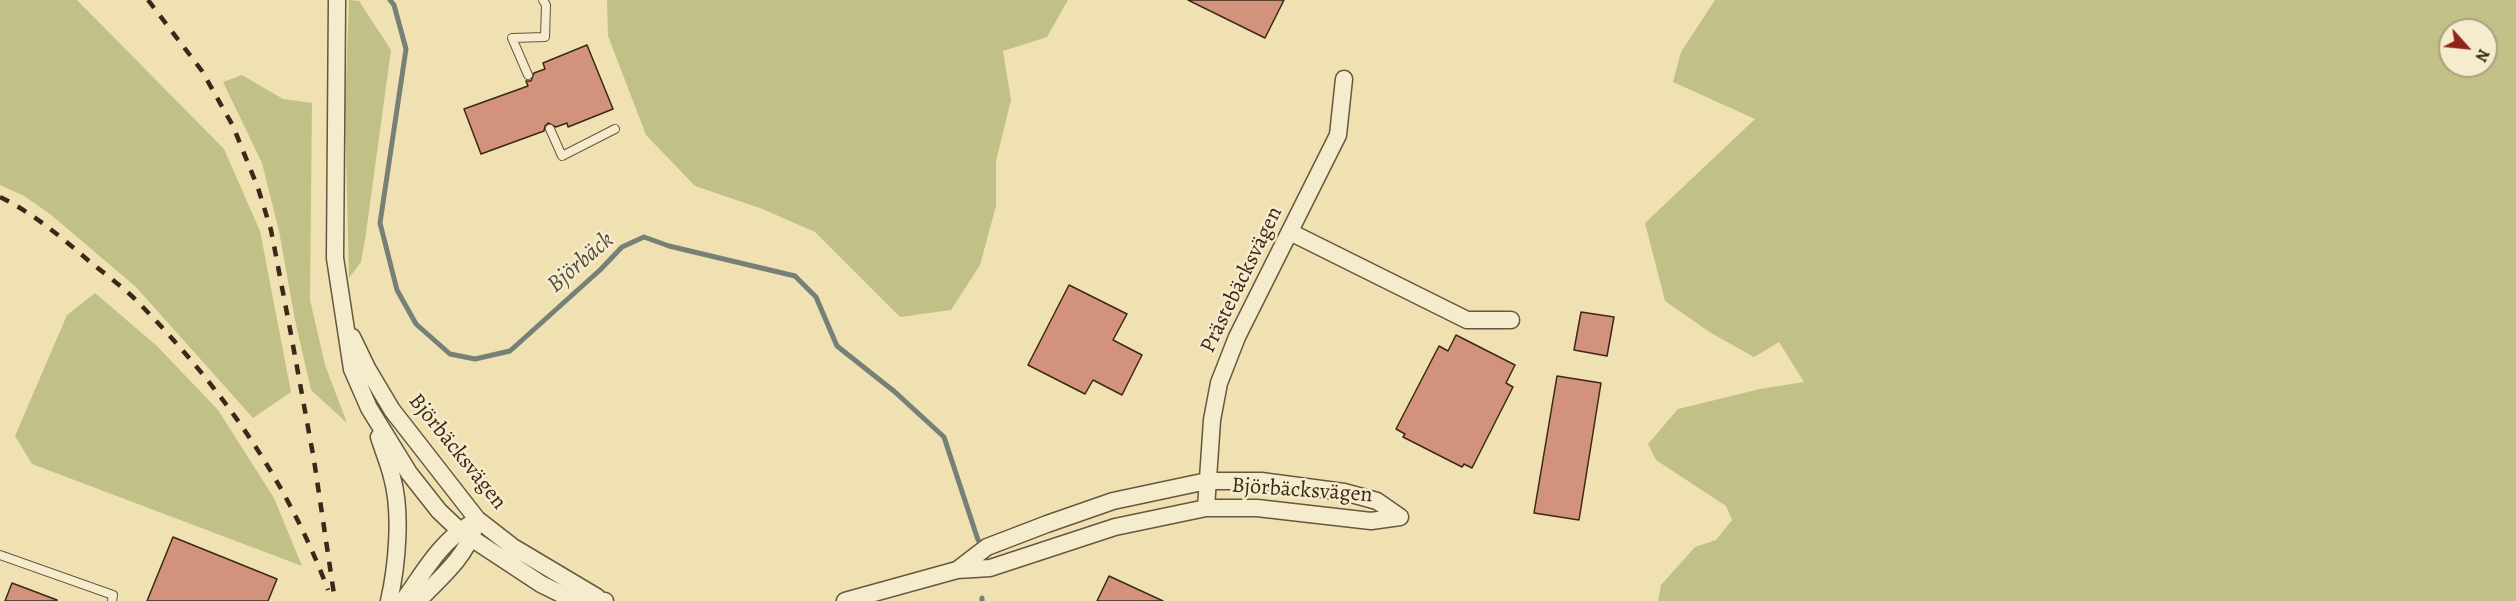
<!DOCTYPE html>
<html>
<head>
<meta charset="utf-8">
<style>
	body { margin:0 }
	#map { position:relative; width:2516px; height:601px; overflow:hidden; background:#efe1b2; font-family:Alegreya,serif }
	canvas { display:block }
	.north { position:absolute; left:2438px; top:18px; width:60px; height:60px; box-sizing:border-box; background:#f5eccd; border:2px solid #ab9e84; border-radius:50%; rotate:117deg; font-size:16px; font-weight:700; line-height:24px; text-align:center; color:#3b2817 }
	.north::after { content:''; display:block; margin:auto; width:21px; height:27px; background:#8f2418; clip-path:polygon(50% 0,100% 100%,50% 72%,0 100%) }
</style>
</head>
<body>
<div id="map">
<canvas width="2516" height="601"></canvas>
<div class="north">N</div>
</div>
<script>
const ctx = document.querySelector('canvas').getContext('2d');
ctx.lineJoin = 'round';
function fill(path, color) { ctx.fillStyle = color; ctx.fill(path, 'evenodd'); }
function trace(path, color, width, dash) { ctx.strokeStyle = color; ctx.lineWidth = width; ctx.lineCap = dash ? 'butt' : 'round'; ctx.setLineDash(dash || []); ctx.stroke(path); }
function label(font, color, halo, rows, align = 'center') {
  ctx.font = font + ' Alegreya,serif'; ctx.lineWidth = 5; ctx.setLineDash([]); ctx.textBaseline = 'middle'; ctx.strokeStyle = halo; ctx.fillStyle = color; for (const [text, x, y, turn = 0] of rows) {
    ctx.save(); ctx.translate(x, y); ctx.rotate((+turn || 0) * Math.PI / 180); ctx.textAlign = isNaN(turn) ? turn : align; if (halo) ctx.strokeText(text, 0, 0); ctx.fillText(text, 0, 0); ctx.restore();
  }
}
fill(new Path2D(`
	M0 0H77L224 149 260 231 291 392 253 418 136 287 50 214 24 196 0 185Z
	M349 0 359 1 391 50 365 240 361 262 349 278 345 108Z
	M607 0H1068L1047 37 1003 51 1011 100 996 161V206L980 265 951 310 900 317 815 232 760 208 695 186 646 135 608 36Z
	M1715 0H2516V601H1658L1661 585 1695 547 1716 540 1732 520 1726 506 1656 460 1648 444 1678 409 1760 389 1804 382 1779 342 1754 357 1711 333 1665 301 1645 223 1755 119 1673 82 1681 52ZM2450 30H2486V66H2450Z
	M242 75 283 99 312 103 310 300 325 365 347 423 311 390 295 320 279 231 262 163 223 82Z
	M95 293 157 346 218 410 274 498 302 566 32 464 15 436 67 315Z`), '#c1c087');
trace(new Path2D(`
	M390 0 394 5 406 49 380 223 397 290 416 324 450 354 475 359 510 351 600 270 622 247 644 237 669 246 795 276 816 297 837 346 895 392 944 437 978 540
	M982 598V601`), '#768077', 5);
const building = new Path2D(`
	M1188 0H1284L1265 38Z
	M587 45 613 109 568 127 567 123 556 127 548 123 545 126 544 131 481 154 464 109 528 86 526 81H531L534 73 545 69 543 63Z
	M1069 285 1127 314 1113 340 1142 355 1122 395 1093 380 1085 394 1028 365Z
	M1581 312 1614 317 1607 356 1574 350Z
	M1456 335 1515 365 1506 383 1513 387 1472 468 1464 464 1462 467 1403 437 1405 434 1396 429 1439 346 1448 351Z
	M1557 376 1601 383 1579 520 1534 513Z
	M173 537 277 579 268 601H147Z
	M1109 576 1163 601H1097Z
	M12 583 57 600V601H5Z`);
fill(building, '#d3927c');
trace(building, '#3b2817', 1.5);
const lane = new Path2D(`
	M528 75 512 38 545 37 546 5 543 0
	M550 129 562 156 615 129
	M0 555 113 595 112 601`);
const street = new Path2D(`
	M337 0 335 258 352 369 369 408 409 473 439 511 459 530 541 584 565 596 605 601
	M1290 232 1467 320H1511
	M352 337 367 368 392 410 477 519 513 547 597 597
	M379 437C383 450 389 464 392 477 402 512 397 566 389 601
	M1206 508 1212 420 1219 383 1237 337 1338 135 1344 79
	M957 570 987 547 1047 524 1113 501 1207 481H1261L1344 492 1377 501 1400 517
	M403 601C422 575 440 542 469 525
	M418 601C439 579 465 558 474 529
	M845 601 957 570 990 568 1115 527 1206 508H1257L1371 521 1400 517`);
trace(lane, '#68563e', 10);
trace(street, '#68563e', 19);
trace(lane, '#f5eccd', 8);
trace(street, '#f5eccd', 16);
trace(new Path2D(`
	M148 0 202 71 233 126 258 188 271 230 290 329 314 460 335 601
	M0 197C33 213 61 237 89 261 105 274 123 287 138 302 221 387 286 478 328 590`), '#3b2817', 4.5, [10, 10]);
label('22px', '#3b2817', '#f5eccd', [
	["Prästebäcksvägen",1242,280,-64],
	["Björbäcksvägen",457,452,51],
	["Björbäcksvägen",1302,491,4]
]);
label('italic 24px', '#544d3f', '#f5eccd', [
	["Björbäck",581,263,-41]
]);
</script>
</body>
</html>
